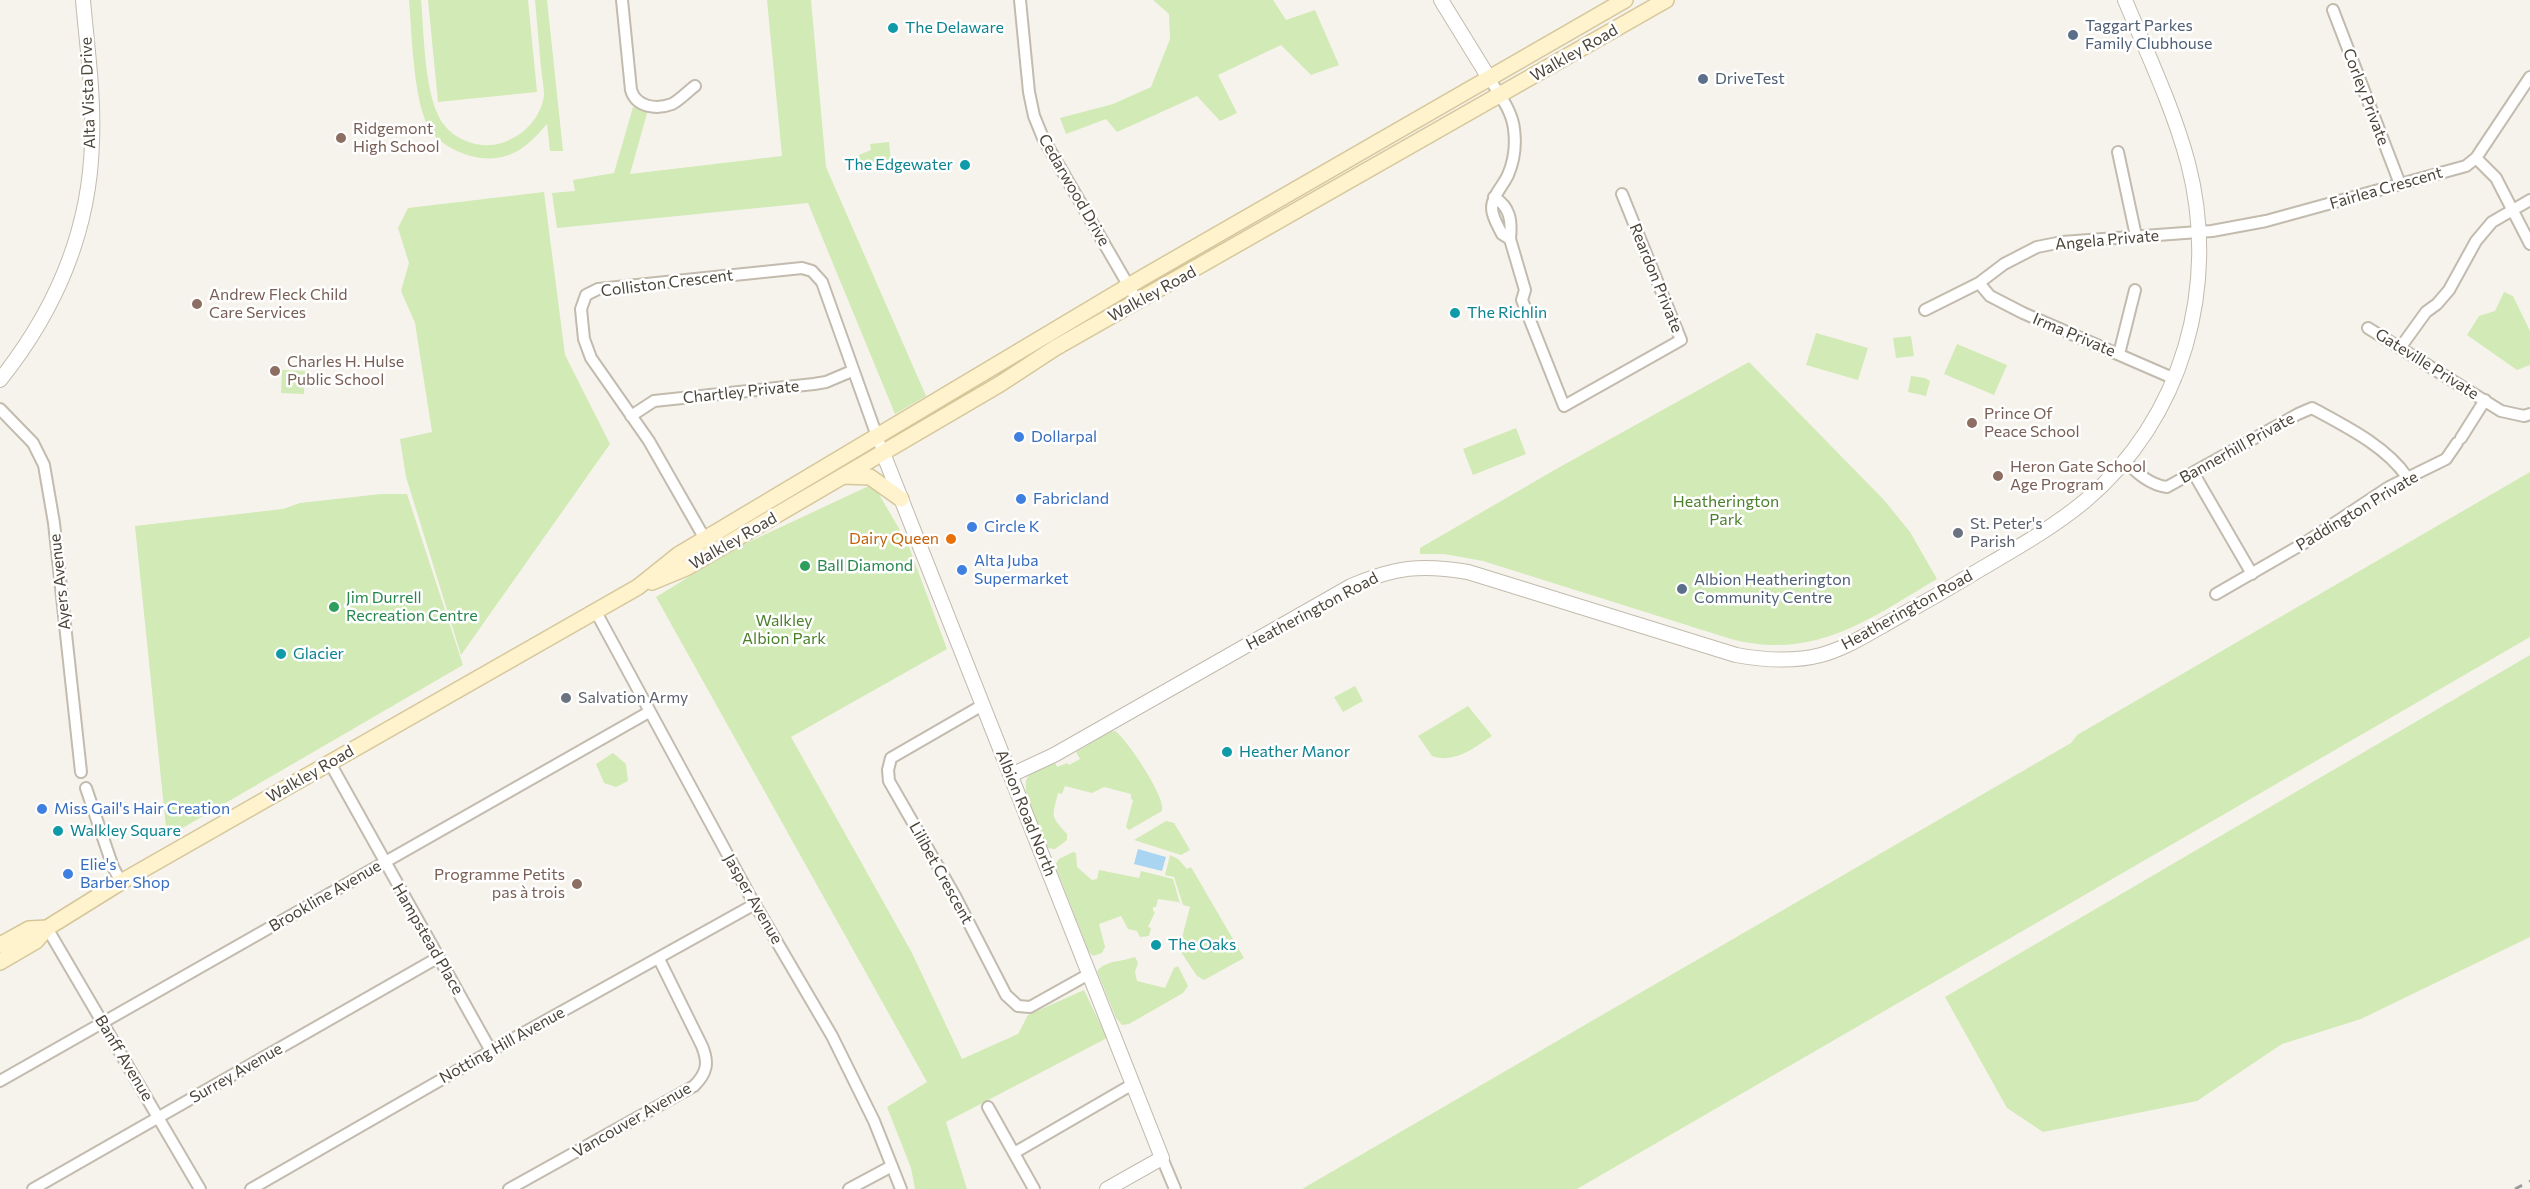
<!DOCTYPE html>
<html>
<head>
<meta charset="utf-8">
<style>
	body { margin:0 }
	canvas { display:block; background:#f6f3ec }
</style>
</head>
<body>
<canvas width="2530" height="1189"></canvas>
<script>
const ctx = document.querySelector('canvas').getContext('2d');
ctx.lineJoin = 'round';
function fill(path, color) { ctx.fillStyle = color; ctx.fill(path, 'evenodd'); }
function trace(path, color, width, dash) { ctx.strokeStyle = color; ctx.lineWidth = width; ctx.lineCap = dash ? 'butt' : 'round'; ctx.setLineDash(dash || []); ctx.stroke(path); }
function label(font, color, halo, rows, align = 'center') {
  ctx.font = font + ' Commissioner,sans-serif'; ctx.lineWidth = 5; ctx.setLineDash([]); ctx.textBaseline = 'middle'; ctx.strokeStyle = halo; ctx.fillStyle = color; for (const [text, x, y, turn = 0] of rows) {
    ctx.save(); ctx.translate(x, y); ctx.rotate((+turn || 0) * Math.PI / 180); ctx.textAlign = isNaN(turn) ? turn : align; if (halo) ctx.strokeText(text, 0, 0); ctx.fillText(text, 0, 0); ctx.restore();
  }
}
fill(new Path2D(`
	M409 0H421C424 33 424 87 439 117 447 133 464 143 482 145 510 148 541 124 544 95 544 87 542 77 541 68 539 45 537 23 535 0H547L563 151H550L547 124C528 146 512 161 481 158 464 156 440 145 430 130 413 102 412 34 409 0Z
	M428 0H528L537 92 438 102Z
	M767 0H811L826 167 926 396 895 414 808 203 557 228 552 193 575 191 573 180 614 173 633 107 648 110 630 174 782 156Z
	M1153 0H1273L1286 20 1315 10 1339 65 1311 75 1281 45 1218 75 1237 113 1220 121 1197 96 1117 132 1106 119 1066 134 1060 118 1113 104 1151 87 1170 39 1169 14Z
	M889 142 891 160 860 164 859 155 871 150 870 144Z
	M544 192 565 355 610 444 461 655 406 477 400 439 432 432 415 323 401 291 409 263 398 228 408 208Z
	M2504 292 2513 296 2530 331V365L2517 370 2467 335 2479 316 2495 311Z
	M1816 333 1868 348 1858 380 1806 365Z
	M1911 336 1914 356 1896 358 1893 338Z
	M1957 344 2007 365 1994 395 1944 374Z
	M1749 362 1884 500 1910 532 1937 579C1869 619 1815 661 1731 639L1483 561 1444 554H1420V548L1558 468Z
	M282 370 305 371 304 394 281 393Z
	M1911 376 1925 378 1930 381 1926 396 1908 392Z
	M1516 428 1526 454 1473 475 1463 449Z
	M2530 472V637L1577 1189H1302L2071 743 2077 735Z
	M873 484 908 544 947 649 791 737 912 953 962 1059 1018 1034 1028 1015 1084 990 1107 1038 946 1122 967 1189H915L911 1168 887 1107 927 1082 656 597 736 548Z
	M381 494H407L463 665 167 837 135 526 283 509 300 503Z
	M2530 655V937L2361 1019 2282 1044 2197 1101 2043 1132 2007 1108 1945 997Z
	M1355 686 1363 701 1343 712 1334 697Z
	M1468 706 1492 736C1474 748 1454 764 1432 756L1418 736Z
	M1115 731C1127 739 1167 799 1162 811L1129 830 1126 827 1133 800 1131 799V794L1104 787 1092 793 1065 786 1062 794 1058 793C1052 818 1050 815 1067 834V840L1055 849 1047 848C1041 833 1017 787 1029 775 1035 769 1047 765 1055 762L1057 767 1067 763 1069 765 1080 759 1076 752 1110 732Z
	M613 753 626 764 628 781 616 787 604 783 596 764Z
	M1166 821 1174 823 1190 850 1181 855 1134 840Z
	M1073 852 1076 853 1077 867 1092 880 1097 879 1099 870 1139 878 1141 871 1173 879 1181 907 1179 902 1158 899 1156 907H1153V911L1155 912 1148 927 1151 928 1149 936 1140 937 1137 931 1128 929 1121 916 1099 924 1105 947 1102 953 1093 956 1089 952 1055 865 1059 859Z
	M1170 855 1178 859 1187 869 1191 867 1244 958 1204 980 1197 976 1179 949 1190 907 1183 905 1174 877 1165 875Z
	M1135 957 1138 963 1135 972 1137 981 1165 988 1174 968 1178 966 1188 986 1183 993 1129 1024 1122 1025 1116 1018 1097 971C1106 960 1122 962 1135 957Z`), '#d2eab5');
fill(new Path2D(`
	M1138 849 1166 857 1162 871 1134 864Z`), '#a9d4f2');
const minor = new Path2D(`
	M622 0 631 90C636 107 656 110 672 104 680 100 688 91 695 86
	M1020 0 1029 92 1034 116 1043 138 1138 302
	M2333 10 2400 184
	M1489 78C1498 93 1512 110 1514 129 1516 144 1514 161 1508 175 1503 186 1492 196 1492 208 1492 217 1498 226 1502 234L1510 239C1512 220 1510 207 1494 197
	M2118 152 2136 236
	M2476 158 2496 178 2530 244
	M1510 239 1525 290 1522 300 1564 406 1681 340 1622 194
	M1979 283 1990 296 2023 313 2175 379
	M1925 310 1979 283 2004 264 2037 247 2062 242 2212 231 2266 221 2466 166 2476 158 2530 77
	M2368 328 2501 411 2524 416 2530 414
	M2400 348 2426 312 2437 304 2449 290 2476 241 2492 222 2530 200
	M2119 354 2135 290
	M0 409 33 443 44 465 54 523 81 772
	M631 416 654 401 814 384 826 382 852 371
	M2461 438 2485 400
	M2125 461C2137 473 2150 485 2167 487L2298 414 2312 408C2345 426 2386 446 2407 477
	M2194 474 2252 574
	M705 539 649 441 591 358 584 339 581 309 586 295 598 289 802 268 812 271 822 282 883 453
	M2216 594 2306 542 2389 487 2446 459 2457 443
	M596 612 750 896 832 1036 874 1121 901 1189
	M981 706 891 758 888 770 889 781 955 896 1006 995 1018 1006 1030 1007 1089 974
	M330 763 491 1051
	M86 788 113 867 121 882
	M47 928 200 1189
	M0 1081 649 712
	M988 1107 1034 1189
	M1014 1153 1133 1084
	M1162 1158 1175 1189
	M33 1189 439 957
	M251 1189 491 1051 755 904
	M509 1189 694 1086C707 1073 709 1063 702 1046L659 959
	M849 1189 892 1166`);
const tertiary = new Path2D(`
	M1441 0 1489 78
	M0 380C55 311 90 231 92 141 94 94 87 47 83 0
	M883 453 1162 1158 1107 1189
	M1011 775 1054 755 1351 586C1395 567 1421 564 1468 572L1736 655C1763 660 1794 662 1821 655 1844 649 1864 636 1884 625 1908 611 1931 599 1954 585 1998 558 2045 534 2085 501 2183 419 2220 285 2188 163 2173 107 2147 53 2125 0`);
const secondary = new Path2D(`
	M844 476 870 477 901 499
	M652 582 686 568 1000 384 1055 348 1666 0
	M0 945 29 929 47 928
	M0 962 36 941 47 928 121 882 638 587 678 555 1142 278 1625 0`);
trace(minor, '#c2bbae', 14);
trace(tertiary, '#c2bbae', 16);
trace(secondary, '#d6c79b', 18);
trace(minor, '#fff', 10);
trace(tertiary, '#fff', 14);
trace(secondary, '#fff3cd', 15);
trace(new Path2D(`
	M2515 1189 2530 1181`), '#9a9a9a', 3, [8, 8]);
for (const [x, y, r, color] of [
	[893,28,6,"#0f9aa8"],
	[2073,35,6,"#5c6f8a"],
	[1703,79,6,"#5c6f8a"],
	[341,138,6,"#8d6e63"],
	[965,165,6,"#0f9aa8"],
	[197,304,6,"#8d6e63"],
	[1455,313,6,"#0f9aa8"],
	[275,371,6,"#8d6e63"],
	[1972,423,6,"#8d6e63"],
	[1019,437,6,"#3f7fe0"],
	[1998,476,6,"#8d6e63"],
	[1021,499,6,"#3f7fe0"],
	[972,527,6,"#3f7fe0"],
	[1958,533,6,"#6b7280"],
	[951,539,6,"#e8710a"],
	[805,566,6,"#2e9e5b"],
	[962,570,6,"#3f7fe0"],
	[1682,589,6,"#5c6f8a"],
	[334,607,6,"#2e9e5b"],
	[281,654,6,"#0f9aa8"],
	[566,698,6,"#6b7280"],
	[1227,752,6,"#0f9aa8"],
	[42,809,6,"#3f7fe0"],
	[58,831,6,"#0f9aa8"],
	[68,874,6,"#3f7fe0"],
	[577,884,6,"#8d6e63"],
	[1156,945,6,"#0f9aa8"]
]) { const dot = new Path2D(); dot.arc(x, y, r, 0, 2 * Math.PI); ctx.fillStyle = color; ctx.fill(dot); trace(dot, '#fff', 2); }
label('16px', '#4e5e75', '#fff', [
	["Taggart Parkes",2085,26],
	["Family Clubhouse",2085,44],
	["DriveTest",1715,79],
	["Albion Heatherington",1694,580],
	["Community Centre",1694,598]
], 'left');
label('16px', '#0d838f', '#fff', [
	["The Delaware",905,28],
	["The Edgewater",953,165,"right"],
	["The Richlin",1467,313],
	["Glacier",293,654],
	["Heather Manor",1239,752],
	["Walkley Square",70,831],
	["The Oaks",1168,945]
], 'left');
label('16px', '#4b4439', '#fff', [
	["Walkley Road",1574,53,-30],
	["Alta Vista Drive",88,93,-92],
	["Corley Private",2366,97,69],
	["Fairlea Crescent",2386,188,-16],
	["Cedarwood Drive",1074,190,60],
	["Angela Private",2107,240,-5],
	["Reardon Private",1656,278,68],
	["Colliston Crescent",667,283,-7],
	["Walkley Road",1152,294,-29],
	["Irma Private",2074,335,23],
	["Gateville Private",2427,364,32],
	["Chartley Private",741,392,-6],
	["Bannerhill Private",2237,448,-29],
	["Paddington Private",2357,511,-31],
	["Walkley Road",733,541,-30],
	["Ayers Avenue",60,582,-96],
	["Heatherington Road",1907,610,-29],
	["Heatherington Road",1312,611,-28],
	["Walkley Road",310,774,-30],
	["Albion Road North",1026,813,68],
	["Lilibet Crescent",941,873,61],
	["Brookline Avenue",325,896,-30],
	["Jasper Avenue",753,899,60],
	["Hampstead Place",428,939,60],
	["Notting Hill Avenue",502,1045,-29],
	["Banff Avenue",124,1058,59],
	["Surrey Avenue",236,1073,-30],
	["Vancouver Avenue",632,1120,-30]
]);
label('16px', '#785e54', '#fff', [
	["Ridgemont",353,129],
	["High School",353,147],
	["Andrew Fleck Child",209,295],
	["Care Services",209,313],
	["Charles H. Hulse",287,362],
	["Public School",287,380],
	["Prince Of",1984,414],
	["Peace School",1984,432],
	["Heron Gate School",2010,467],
	["Age Program",2010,485],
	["Programme Petits",565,875,"right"],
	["pas à trois",565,893,"right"]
], 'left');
label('16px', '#366cbe', '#fff', [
	["Dollarpal",1031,437],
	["Fabricland",1033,499],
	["Circle K",984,527],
	["Alta Juba",974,561],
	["Supermarket",974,579],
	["Miss Gail's Hair Creation",54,809],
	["Elie's",80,865],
	["Barber Shop",80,883]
], 'left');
label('16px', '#4a7f2a', '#fff', [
	["Heatherington",1726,502],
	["Park",1726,520],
	["Walkley",784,621],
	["Albion Park",784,639]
]);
label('16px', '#5b616d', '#fff', [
	["St. Peter's",1970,524],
	["Parish",1970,542],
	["Salvation Army",578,698]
], 'left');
label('16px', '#c56008', '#fff', [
	["Dairy Queen",939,539]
], 'right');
label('16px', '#27864d', '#fff', [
	["Ball Diamond",817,566],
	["Jim Durrell",346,598],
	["Recreation Centre",346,616]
], 'left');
</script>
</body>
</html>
